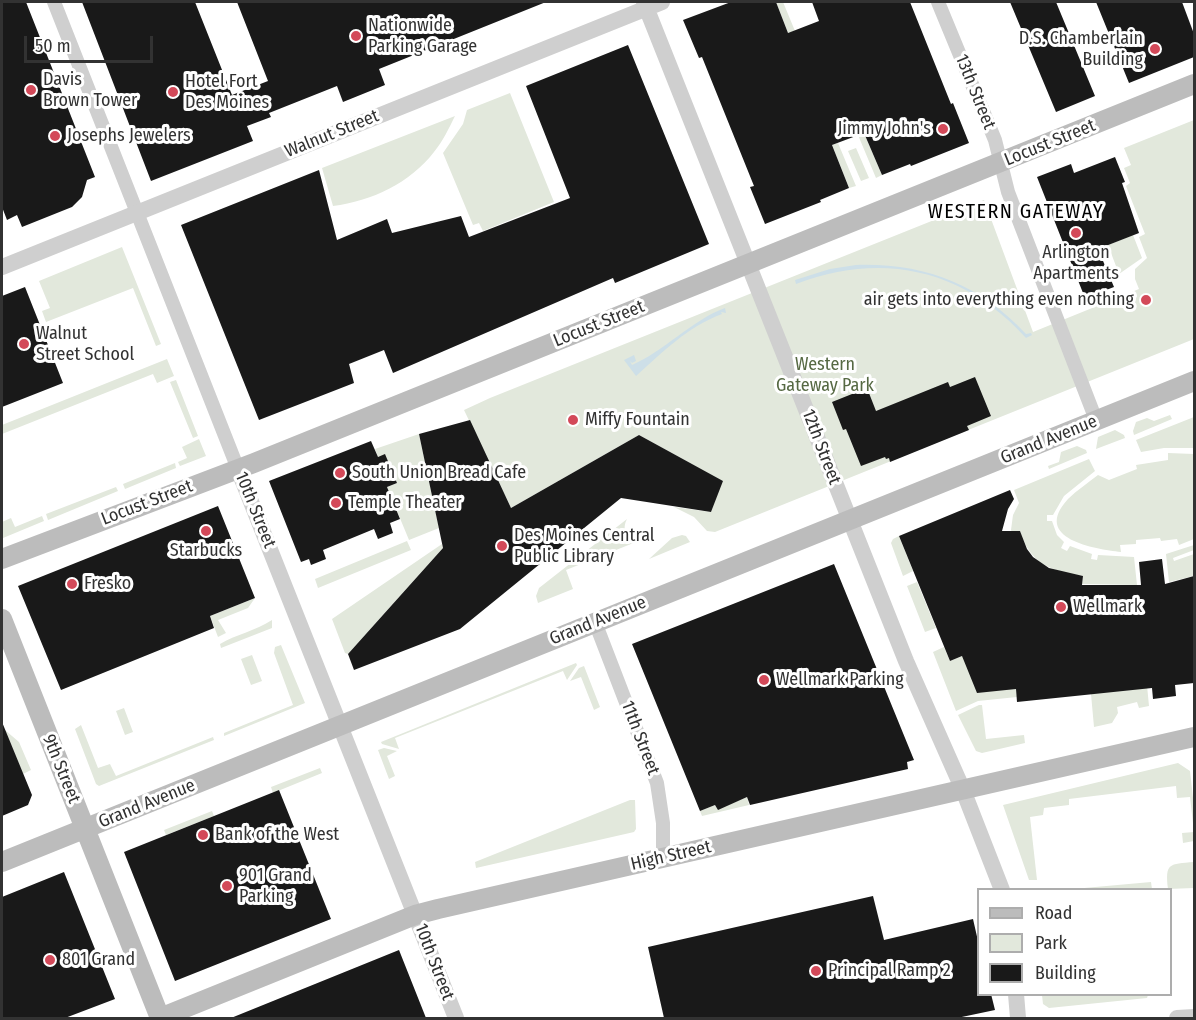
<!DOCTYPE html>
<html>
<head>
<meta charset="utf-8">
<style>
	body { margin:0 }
	#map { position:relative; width:1196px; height:1020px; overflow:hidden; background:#fff; font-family:"Fira Sans Condensed",sans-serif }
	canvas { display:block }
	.frame { position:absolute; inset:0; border:3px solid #323232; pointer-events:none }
	.legend { position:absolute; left:977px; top:888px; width:195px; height:108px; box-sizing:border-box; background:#fff; border:2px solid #adadad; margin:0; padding:8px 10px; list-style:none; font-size:18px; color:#323232 }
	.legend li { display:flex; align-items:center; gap:12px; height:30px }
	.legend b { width:30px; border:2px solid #adadad }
	.scale { position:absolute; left:24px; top:36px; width:129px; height:27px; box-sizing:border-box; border:3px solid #323232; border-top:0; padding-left:8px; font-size:18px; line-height:21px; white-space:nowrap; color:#323232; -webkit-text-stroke:4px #fff; paint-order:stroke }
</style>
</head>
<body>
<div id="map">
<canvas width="1196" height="1020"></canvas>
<div class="frame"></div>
<ul class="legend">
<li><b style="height:8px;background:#bcbcbc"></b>Road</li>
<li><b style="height:16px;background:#e2e8dc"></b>Park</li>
<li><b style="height:16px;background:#191919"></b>Building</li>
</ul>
<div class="scale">50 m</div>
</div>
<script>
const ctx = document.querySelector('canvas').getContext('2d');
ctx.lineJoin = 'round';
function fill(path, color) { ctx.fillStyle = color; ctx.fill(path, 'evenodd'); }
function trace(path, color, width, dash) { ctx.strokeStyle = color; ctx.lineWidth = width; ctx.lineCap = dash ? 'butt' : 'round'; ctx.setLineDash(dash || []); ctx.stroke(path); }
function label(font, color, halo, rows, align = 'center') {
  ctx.font = font + ' "Fira Sans Condensed",sans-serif'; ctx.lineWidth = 6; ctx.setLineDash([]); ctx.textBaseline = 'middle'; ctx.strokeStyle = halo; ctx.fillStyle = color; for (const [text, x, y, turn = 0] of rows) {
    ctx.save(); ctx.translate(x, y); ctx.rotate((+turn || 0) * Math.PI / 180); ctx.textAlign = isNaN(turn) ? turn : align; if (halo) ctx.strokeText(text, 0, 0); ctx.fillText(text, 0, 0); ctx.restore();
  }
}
fill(new Path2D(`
	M776 2H783L795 31 788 33Z
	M510 93 554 202 483 231 479 223 473 225 443 153 463 124 467 110Z
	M455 116C449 128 443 141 434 152 410 183 372 201 333 206L322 168Z
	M1194 120V339L715 532 707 531 694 517 674 507 711 512 722 481 639 435 511 508 464 410 490 398 984 200 1033 332 1139 289 1135 279V269L1147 258 1139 237 1145 234 1126 186 1130 183 1124 168 1131 165 1124 148Z
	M864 133 882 175 876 178 858 135Z
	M838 143 856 186 849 188 832 145Z
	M856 148 869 178 861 181 848 151Z
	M1133 235 1142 258 1119 274 1108 245Z
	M122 247 161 344 156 346 133 288 46 322 42 311 50 308 39 281Z
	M167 359 174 376 157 383 153 374 2 434V425Z
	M176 380 198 436 193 438 170 382Z
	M1170 415 1172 419 1134 435 1133 431 1136 422 1147 418 1154 421Z
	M1194 417V448H1164L1141 452 1136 440Z
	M1115 430 1124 435 1125 438 1096 449 1098 437Z
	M419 434 439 528 409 540 387 487 397 483 385 455 378 457 375 449Z
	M199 439 206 456 180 466 178 462 187 458 182 447Z
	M1077 446 1086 450 1087 453 1049 469 1048 466 1059 462 1061 452Z
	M1168 453 1194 454V539L1179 545 1177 539 1161 541 1160 538 1136 540V544L1120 545 1121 552C1095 549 1031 539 1068 499 1077 490 1088 483 1098 475L1109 480 1137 469 1136 465 1168 460Z
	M1089 459 1095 471 1064 496 1053 515H1047V521H1052L1057 535 1064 542 1061 548 1067 551 1070 546 1092 554 1091 559 1097 560 1098 555 1134 557 1137 585 1082 584 1083 576C1051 571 1030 564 1020 531L1012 532 1011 530 1013 515 1019 503 1014 490Z
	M175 463 176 468 125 489 123 484Z
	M116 487 118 491 48 520 46 514Z
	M42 516 44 521 3 538 2 522 11 518 15 527Z
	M627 519C621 530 627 542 641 540L566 570 573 589 538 603 536 596 539 588Z
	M682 535 686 536 690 542 649 559 672 538Z
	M899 536 913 571 903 576 891 543 893 539Z
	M407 541 411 550 318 588 315 579Z
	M442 544 443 548 348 654 345 653 332 619Z
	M1194 545V550L1173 558 1174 561 1194 554V576L1169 582 1166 554Z
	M917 582 936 628 925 632 907 586Z
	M255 598 248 608 218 620 226 633 218 637 210 616Z
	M272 620V628L221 648 220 644C237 634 255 631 272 620Z
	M281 645 305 703 224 736V733L293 705 274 653 275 647Z
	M944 647 950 661 962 656 1016 689 1017 697 978 701 956 711 933 652Z
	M252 655 262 681 251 685 241 659Z
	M576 663 577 665 567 680 563 671 395 738 399 749 382 744 381 742Z
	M584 666 600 707 594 710 581 677 570 681 579 668Z
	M1146 675 1149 706 1139 708 1137 702 1117 707 1118 713 1112 723 1094 727 1091 694Z
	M979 705H982L986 739 1024 735 1025 743 982 753 976 751 958 715Z
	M124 708 133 732 125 735 116 711Z
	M81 725 98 768 110 764 116 776 213 737 214 740 99 786 96 784 75 729Z
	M5 730 19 742 31 770 23 774Z
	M384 748 397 751 387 756 395 776 389 779 378 750Z
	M1178 763 1190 771 1194 807V841L1183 843 1182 833 1194 832 1190 797 1177 798 1176 786 1069 799V805L1044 808 1043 815 1030 817 1037 880H1029L1003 805Z
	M320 768 322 773 273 793 271 787Z
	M747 797 749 805 702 816 700 811 715 805 718 809Z
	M630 800H635L636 829 634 832 476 868 475 862Z
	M212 811 214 816 166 835 164 830Z
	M1194 862V888L1168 889C1165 863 1169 864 1194 862Z
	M1151 882 1152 889H1073Z
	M1042 995V994L1148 995 1147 998 1049 1008 1043 1004Z`), '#e2e8dc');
fill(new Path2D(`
	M856 265C925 263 979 284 1026 334L1031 333 1032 335 1026 338C964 269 882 251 796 284L795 280 830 269Z
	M725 308 726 313 721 312 722 314C687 327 663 352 636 376L624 360 634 355 636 361 632 363 630 361 632 365C663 352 692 320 725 308Z`), '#cddfe8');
fill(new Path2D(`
	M2 2H26L95 177 87 180 82 197 72 207 22 227 17 215 7 220 2 207Z
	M82 2H195L232 95 268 81 237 2H546L379 69 385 85 343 102 337 86 269 113 271 117 247 126 253 141 151 181Z
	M731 2H776L788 33 819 21 812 2H910L951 104 953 103 969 143 911 166 910 164 882 175 864 133 832 145 849 188 820 200 821 202 765 224 750 187 754 186 702 57 699 58 683 20Z
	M1010 2H1056L1095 96 1056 112Z
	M1096 2H1182L1194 34V57L1129 83Z
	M628 45 709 244 615 283 613 278 393 373 384 350 349 364 354 383 259 420 181 225 319 170 337 240 387 219 392 233 461 216 469 237 570 198 526 86Z
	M1115 157 1125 182 1122 183 1139 233 1098 249 1114 287 1085 298 1037 177 1071 164 1074 173Z
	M25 287 63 383 2 407V296Z
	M975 377 991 416 967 426 969 430 890 462 889 458 886 459 885 457 861 466 846 429 843 430 832 402 867 388 876 411 948 382 950 387Z
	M470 420 511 508 639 435 723 481 711 512 621 498 460 629 354 670 348 654 443 548 419 434Z
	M371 441 378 457 385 454 397 483 387 487 400 519 390 523 393 533 378 539 374 529 323 550 326 559 311 565 309 559 301 562 269 481Z
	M1010 490 1014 499 1008 509 1002 531H1020L1027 549 1033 557 1049 568 1083 576 1082 585H1141L1139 562 1162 559 1165 584 1194 576V683L1175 685 1176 696 1153 699 1152 688 1017 702 1016 689 977 693 962 656 950 661 899 536Z
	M218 506 255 598 210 616 214 628 61 690 18 586Z
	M834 564 914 760 907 762 908 769 750 805 747 797 718 810 715 805 700 811 632 644Z
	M2 722 32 795 28 805 2 816Z
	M279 790 331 919 175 981 124 852Z
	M64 872 115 999 65 1018H2V897Z
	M873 896 884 940 973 919 978 941V994H991L995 1010 957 1018H664L648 947Z
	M399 950 426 1018H231Z`), '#191919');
trace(new Path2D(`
	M54 2 238 469
	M938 2 995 140 1008 192 1096 420
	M595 622 657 783 663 823V858`), '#cfcfcf', 14);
trace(new Path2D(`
	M644 2 906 661 963 790 1002 890
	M2 267 662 2
	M238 469 456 1018
	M1016 994 1018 1018
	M1177 1018 1194 1017`), '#cfcfcf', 16);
trace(new Path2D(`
	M2 559 254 463 1194 84
	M2 619 160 1018
	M2 862 1194 381
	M160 1018 415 915 438 909 1194 737`), '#bcbcbc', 20);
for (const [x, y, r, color] of [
	[356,36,6,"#d34959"],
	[1155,49,6,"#d34959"],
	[31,90,6,"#d34959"],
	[173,92,6,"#d34959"],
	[943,129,6,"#d34959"],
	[55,136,6,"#d34959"],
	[1076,233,6,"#d34959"],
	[1146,300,6,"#d34959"],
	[24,344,6,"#d34959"],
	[573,420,6,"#d34959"],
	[340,473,6,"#d34959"],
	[336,503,6,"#d34959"],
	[206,531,6,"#d34959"],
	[502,546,6,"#d34959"],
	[72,584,6,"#d34959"],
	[1061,607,6,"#d34959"],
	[764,680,6,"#d34959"],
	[203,835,6,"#d34959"],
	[227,886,6,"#d34959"],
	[50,960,6,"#d34959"],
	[816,971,6,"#d34959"]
]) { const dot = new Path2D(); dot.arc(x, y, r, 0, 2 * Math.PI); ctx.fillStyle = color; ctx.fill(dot); trace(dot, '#fff', 2); }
label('18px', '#323232', '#fff', [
	["Nationwide",368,26],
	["Parking Garage",368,47],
	["D.S. Chamberlain",1143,39,"right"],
	["Building",1143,60,"right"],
	["Davis",43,80],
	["Brown Tower",43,101],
	["Hotel Fort",185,82],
	["Des Moines",185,103],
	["Jimmy John's",931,129,"right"],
	["Josephs Jewelers",67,136],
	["Arlington",1076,253,"center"],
	["Apartments",1076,274,"center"],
	["air gets into everything even nothing",1134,300,"right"],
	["Walnut",36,334],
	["Street School",36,355],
	["Miffy Fountain",585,420],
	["South Union Bread Cafe",352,473],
	["Temple Theater",348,503],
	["Des Moines Central",514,536],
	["Public Library",514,557],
	["Starbucks",206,551,"center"],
	["Fresko",84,584],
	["Wellmark",1073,607],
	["Wellmark Parking",776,680],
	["Bank of the West",215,835],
	["901 Grand",239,876],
	["Parking",239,897],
	["801 Grand",62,960],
	["Principal Ramp 2",828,971]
], 'left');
label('18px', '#323232', '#fff', [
	["13th Street",975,92,68],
	["Walnut Street",332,134,-22],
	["Locust Street",1050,143,-22],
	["Locust Street",599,324,-22],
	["Grand Avenue",1049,440,-22],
	["12th Street",821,447,69],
	["Locust Street",147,503,-21],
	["10th Street",255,510,68],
	["Grand Avenue",598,621,-22],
	["11th Street",640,738,69],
	["9th Street",61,769,68],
	["Grand Avenue",147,804,-22],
	["High Street",671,856,-13],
	["10th Street",434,962,69]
]);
label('18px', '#566943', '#fff', [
	["Western",825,365],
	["Gateway Park",825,386]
]);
ctx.letterSpacing = '1.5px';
label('20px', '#000', '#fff', [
	["WESTERN GATEWAY",1016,212]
]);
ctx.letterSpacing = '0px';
</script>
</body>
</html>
